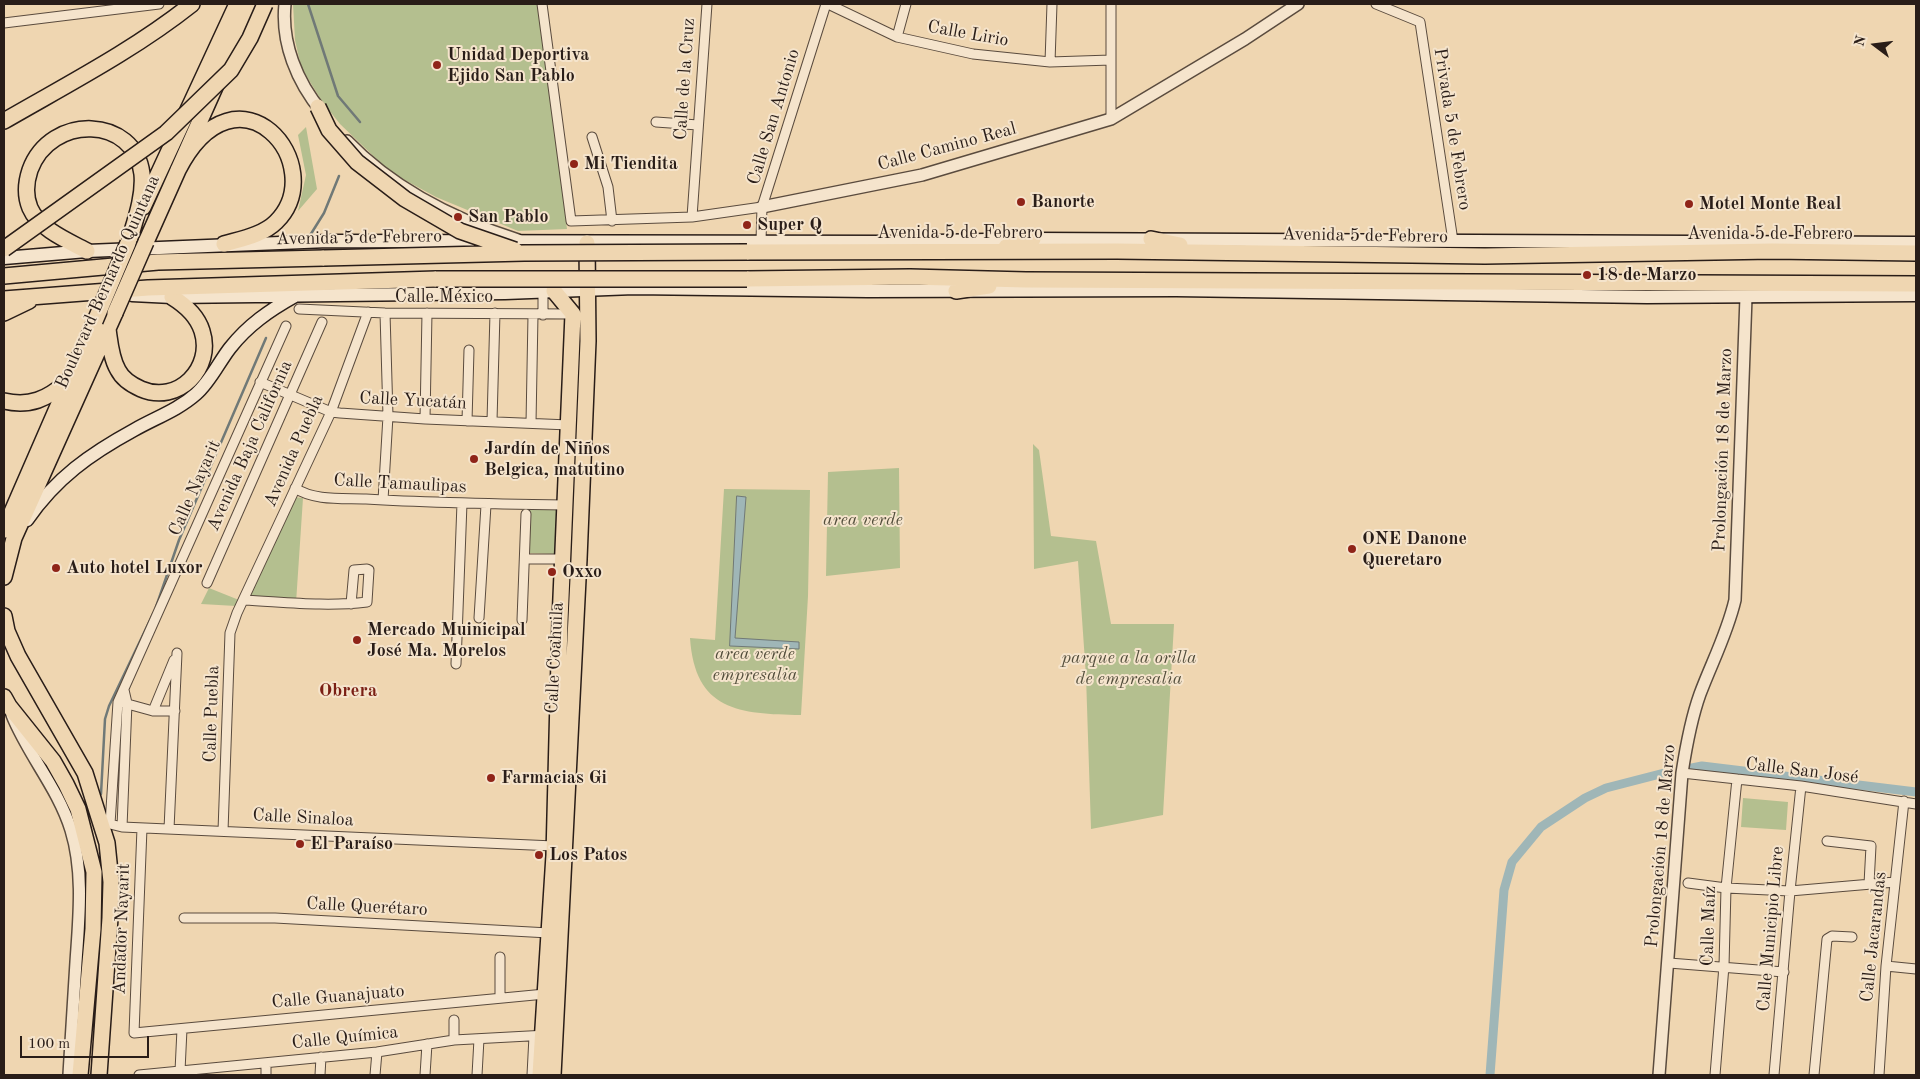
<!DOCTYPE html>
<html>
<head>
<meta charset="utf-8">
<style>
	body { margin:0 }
	#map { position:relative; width:1920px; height:1079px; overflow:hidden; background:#efd6b1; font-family:"Old Standard TT",serif }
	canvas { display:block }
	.frame { position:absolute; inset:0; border:5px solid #291d18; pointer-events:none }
	.north { position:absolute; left:1850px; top:20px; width:50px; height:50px; -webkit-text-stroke:4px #f5e4cc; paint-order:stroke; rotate:285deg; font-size:14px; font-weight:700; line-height:20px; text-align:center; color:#291d18 }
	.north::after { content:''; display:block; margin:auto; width:18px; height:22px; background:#291d18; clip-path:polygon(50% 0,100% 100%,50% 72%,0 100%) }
	.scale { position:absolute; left:20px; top:1036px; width:129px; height:22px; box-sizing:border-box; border:2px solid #291d18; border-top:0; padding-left:6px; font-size:15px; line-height:18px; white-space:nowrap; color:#291d18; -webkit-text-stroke:4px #f5e4cc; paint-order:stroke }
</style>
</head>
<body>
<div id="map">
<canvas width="1920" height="1079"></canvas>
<div class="frame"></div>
<div class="north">N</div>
<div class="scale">100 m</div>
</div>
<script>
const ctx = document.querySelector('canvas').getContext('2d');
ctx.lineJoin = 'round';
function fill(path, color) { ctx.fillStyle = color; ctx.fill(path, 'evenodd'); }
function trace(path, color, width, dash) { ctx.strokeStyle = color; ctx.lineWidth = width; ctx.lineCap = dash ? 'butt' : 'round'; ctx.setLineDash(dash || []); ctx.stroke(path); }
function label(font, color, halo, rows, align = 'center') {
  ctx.font = font + ' "Old Standard TT",serif'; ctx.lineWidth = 4; ctx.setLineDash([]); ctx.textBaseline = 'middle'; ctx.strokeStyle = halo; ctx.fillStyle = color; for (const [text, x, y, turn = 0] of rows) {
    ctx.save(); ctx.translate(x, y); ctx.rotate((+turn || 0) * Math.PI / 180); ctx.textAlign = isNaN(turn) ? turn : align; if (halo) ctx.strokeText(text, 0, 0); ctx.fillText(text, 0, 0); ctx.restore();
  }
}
fill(new Path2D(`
	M293 4H539L567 229 518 231 436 197 390 172 340 124 321 100 301 67 295 40Z
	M306 127 317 189 298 211 306 175 298 135Z
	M1033 444 1039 450 1051 536 1096 541 1111 624H1174L1163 815 1091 829 1086 676 1078 561 1034 569Z
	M899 468 900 568 826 576 828 472Z
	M724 489 810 490 808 596 801 715C739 714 695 711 690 638L715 640Z
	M294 497 303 498 296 603 248 601Z
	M528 507 557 508 555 554 526 553Z
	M209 588 239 600 236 606 201 604Z
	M1743 798 1788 802 1786 830 1741 827Z`), '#b4bf8f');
const water = new Path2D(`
	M737 496 746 497 735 638 799 642V649L730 646Z`);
fill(water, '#9fb6b7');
trace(water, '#707977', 1);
trace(new Path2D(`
	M308 4 338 96 360 122
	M309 237 324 213 339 176
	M156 607 179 540 266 338
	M101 794 105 719 109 706 153 614`), '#707977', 2.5);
trace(new Path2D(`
	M1687 769 1702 766 1916 792
	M1490 1075 1504 890 1512 862 1541 827 1585 798 1606 788 1668 772`), '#9fb6b7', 9);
const minor = new Path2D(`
	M542 4 571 221 692 217 762 207
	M828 4 897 37 973 54 1050 62 1111 60
	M1111 4V119
	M1376 4 1420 22 1453 241
	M4 23 159 4
	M897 37 906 4
	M1050 62 1052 4
	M656 122 698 125
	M592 137 608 187 612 221
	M692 217 707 4
	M761 241 762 207 826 4
	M299 309 385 313 575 314
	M543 315V292
	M286 326 118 702 110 824 122 827 554 846
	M260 382 331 412 340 413 425 419 569 425
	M425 419 427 313
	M467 421 469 350
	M492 421 495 313
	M531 423 533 315
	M295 488C314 501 343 498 366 499 432 503 498 504 565 505
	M383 500 388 416 385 313
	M525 559H563
	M207 583 322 322
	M244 600C285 602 326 607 367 602L369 570 367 569 354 570 351 604
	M479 618 486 505
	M522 620 526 514
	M456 664 462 503
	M124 703 153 711H175
	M153 711 174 660
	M1682 773 1801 786 1916 804
	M122 827 127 703 124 690
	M142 828 134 1033 545 994
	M169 829 177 653
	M223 831 230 633 237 613 331 412 368 312
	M1827 841 1871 846 1869 884
	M1688 883 1726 888 1790 891 1895 882
	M184 918H275L549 933
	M1669 963 1784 972
	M1886 966 1916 969
	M500 998V957
	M454 1020V1040
	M180 1071 182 1029
	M139 1075 377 1052 454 1040 547 1035
	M266 1075V1063
	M320 1075 321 1057
	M375 1075 377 1052
	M425 1075 427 1044
	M477 1075 479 1039
	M532 1075 534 1036
	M1715 1075 1724 966 1726 888 1737 779
	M1774 1075 1790 891 1801 786
	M1814 1075 1827 939 1832 936 1852 937
	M1879 1075 1886 966 1904 801`);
const tertiary = new Path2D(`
	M285 4C281 43 297 82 322 112
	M347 141C393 189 456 220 518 240
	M762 207 922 175 1111 119 1245 39 1298 4
	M12 715C28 755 58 788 71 830 84 872 79 918 76 962 74 999 71 1037 69 1075
	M1659 1075 1682 773C1686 747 1691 719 1700 694 1712 662 1727 634 1735 600L1746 297`);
const secondary = new Path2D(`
	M4 258 87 251 328 241 890 242 1033 239 1916 243
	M132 295 172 297 505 293 634 288 868 291 1176 290 1647 297 1916 295
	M27 520C56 478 90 454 134 430 155 418 178 410 196 394 210 382 219 362 230 348 248 325 270 310 295 296`);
const primary = new Path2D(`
	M4 121C68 84 134 50 192 4
	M178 170C238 54 332 166 276 222 263 235 241 239 224 244
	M143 207 237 4
	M146 242 252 4
	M87 251C68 241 39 229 30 208 25 196 26 182 30 170 51 113 135 116 142 174 144 195 136 218 130 238
	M108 329C110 343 111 358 118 370 123 380 132 385 141 389 178 405 214 368 202 331 197 315 185 305 172 297
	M4 530 95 321
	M4 577 14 538 115 313
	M4 616 7 631 18 656 85 773 107 843 111 882 110 918 99 1075
	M4 697 9 706 53 761 66 784 78 809 94 872 93 929 80 1075
	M540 1075 554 855 560 621 573 314 554 291
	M553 1075 579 559 588 341 587 243`);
const trunk = new Path2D(`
	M1151 239 1180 245
	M1006 247 1033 239
	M747 252 1117 251 1485 256 1772 251 1916 253
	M4 276 158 262 324 258
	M747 279 910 277 1026 280 1916 284
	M956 291 989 286
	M4 299 148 288 436 279
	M4 313 29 301
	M4 401C30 407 47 399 67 382`);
trace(minor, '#5a4b3e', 11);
trace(tertiary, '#5a4b3e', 14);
trace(secondary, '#291d18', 15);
trace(primary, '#291d18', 18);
trace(trunk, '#291d18', 18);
trace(minor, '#f5e4cc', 9);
trace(tertiary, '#f5e4cc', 11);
trace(secondary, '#f5e4cc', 12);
trace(primary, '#efd6b1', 15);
trace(trunk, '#efd6b1', 15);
const primaryBridge = new Path2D(`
	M115 313 146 242
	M95 321 128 243`);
const trunkBridge = new Path2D(`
	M318 107 329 130 357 162 405 199 460 231 515 250
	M4 249 166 133 231 70 250 38 265 4
	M324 258 524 253 747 252
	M436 279H747`);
trace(primaryBridge, '#291d18', 18, []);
trace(trunkBridge, '#291d18', 18, []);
trace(primaryBridge, '#efd6b1', 15);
trace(trunkBridge, '#efd6b1', 15);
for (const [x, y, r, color] of [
	[437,65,5,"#8f2418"],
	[574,164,5,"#8f2418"],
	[1021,202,5,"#8f2418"],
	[1689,204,5,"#8f2418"],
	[458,217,5,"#8f2418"],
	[747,225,5,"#8f2418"],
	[1587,275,5,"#8f2418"],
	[474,459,5,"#8f2418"],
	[1352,549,5,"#8f2418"],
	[56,568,5,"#8f2418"],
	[552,572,5,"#8f2418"],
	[357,640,5,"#8f2418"],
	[491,778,5,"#8f2418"],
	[300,844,5,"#8f2418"],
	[539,855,5,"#8f2418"]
]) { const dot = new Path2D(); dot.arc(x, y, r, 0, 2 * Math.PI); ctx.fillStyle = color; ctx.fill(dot); trace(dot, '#f5e4cc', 2); }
label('18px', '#291d18', '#f5e4cc', [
	["Calle Lirio",968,34,10],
	["Calle de la Cruz",685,79,-86],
	["Calle San Antonio",774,117,-73],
	["Privada 5 de Febrero",1452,129,81],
	["Calle Camino Real",947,147,-15],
	["Avenida 5 de Febrero",960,233],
	["Avenida 5 de Febrero",1770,234],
	["Avenida 5 de Febrero",1365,236,1],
	["Avenida 5 de Febrero",359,238,-1],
	["Boulevard Bernardo Quintana",108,282,-66],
	["Calle México",444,297],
	["Calle Yucatán",413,401,3],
	["Avenida Baja California",250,446,-66],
	["Prolongación 18 de Marzo",1723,450,-88],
	["Avenida Puebla",294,451,-66],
	["Calle Tamaulipas",400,484,3],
	["Calle Nayarit",195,488,-66],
	["Calle Coahuila",555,658,-87],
	["Calle Puebla",212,714,-88],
	["Calle San José",1802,771,7],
	["Calle Sinaloa",303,818,3],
	["Prolongación 18 de Marzo",1661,846,-85],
	["Calle Querétaro",367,907,3],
	["Calle Maíz",1709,926,-88],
	["Andador Nayarit",122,929,-88],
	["Calle Municipio Libre",1771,929,-85],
	["Calle Jacarandas",1874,937,-84],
	["Calle Guanajuato",338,997,-5],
	["Calle Química",345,1038,-6]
]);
label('bold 18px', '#291d18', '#f5e4cc', [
	["Unidad Deportiva",447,55],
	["Ejido San Pablo",447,76],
	["Mi Tiendita",584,164],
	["Banorte",1031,202],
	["Motel Monte Real",1699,204],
	["San Pablo",468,217],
	["Super Q",757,225],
	["18 de Marzo",1597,275],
	["Jardín de Niños",484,449],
	["Belgica, matutino",484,470],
	["ONE Danone",1362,539],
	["Queretaro",1362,560],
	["Auto hotel Luxor",66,568],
	["Oxxo",562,572],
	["Mercado Muinicipal",367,630],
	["José Ma. Morelos",367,651],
	["Farmacias Gi",501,778],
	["El Paraíso",310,844],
	["Los Patos",549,855]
], 'left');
label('italic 18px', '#534e3c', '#f5e4cc', [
	["area verde",863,520],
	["area verde",755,654],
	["empresalia",755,675],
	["parque a la orilla",1129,658],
	["de empresalia",1129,679]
]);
label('bold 19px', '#7a1f14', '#f5e4cc', [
	["Obrera",348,691]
]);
</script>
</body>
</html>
